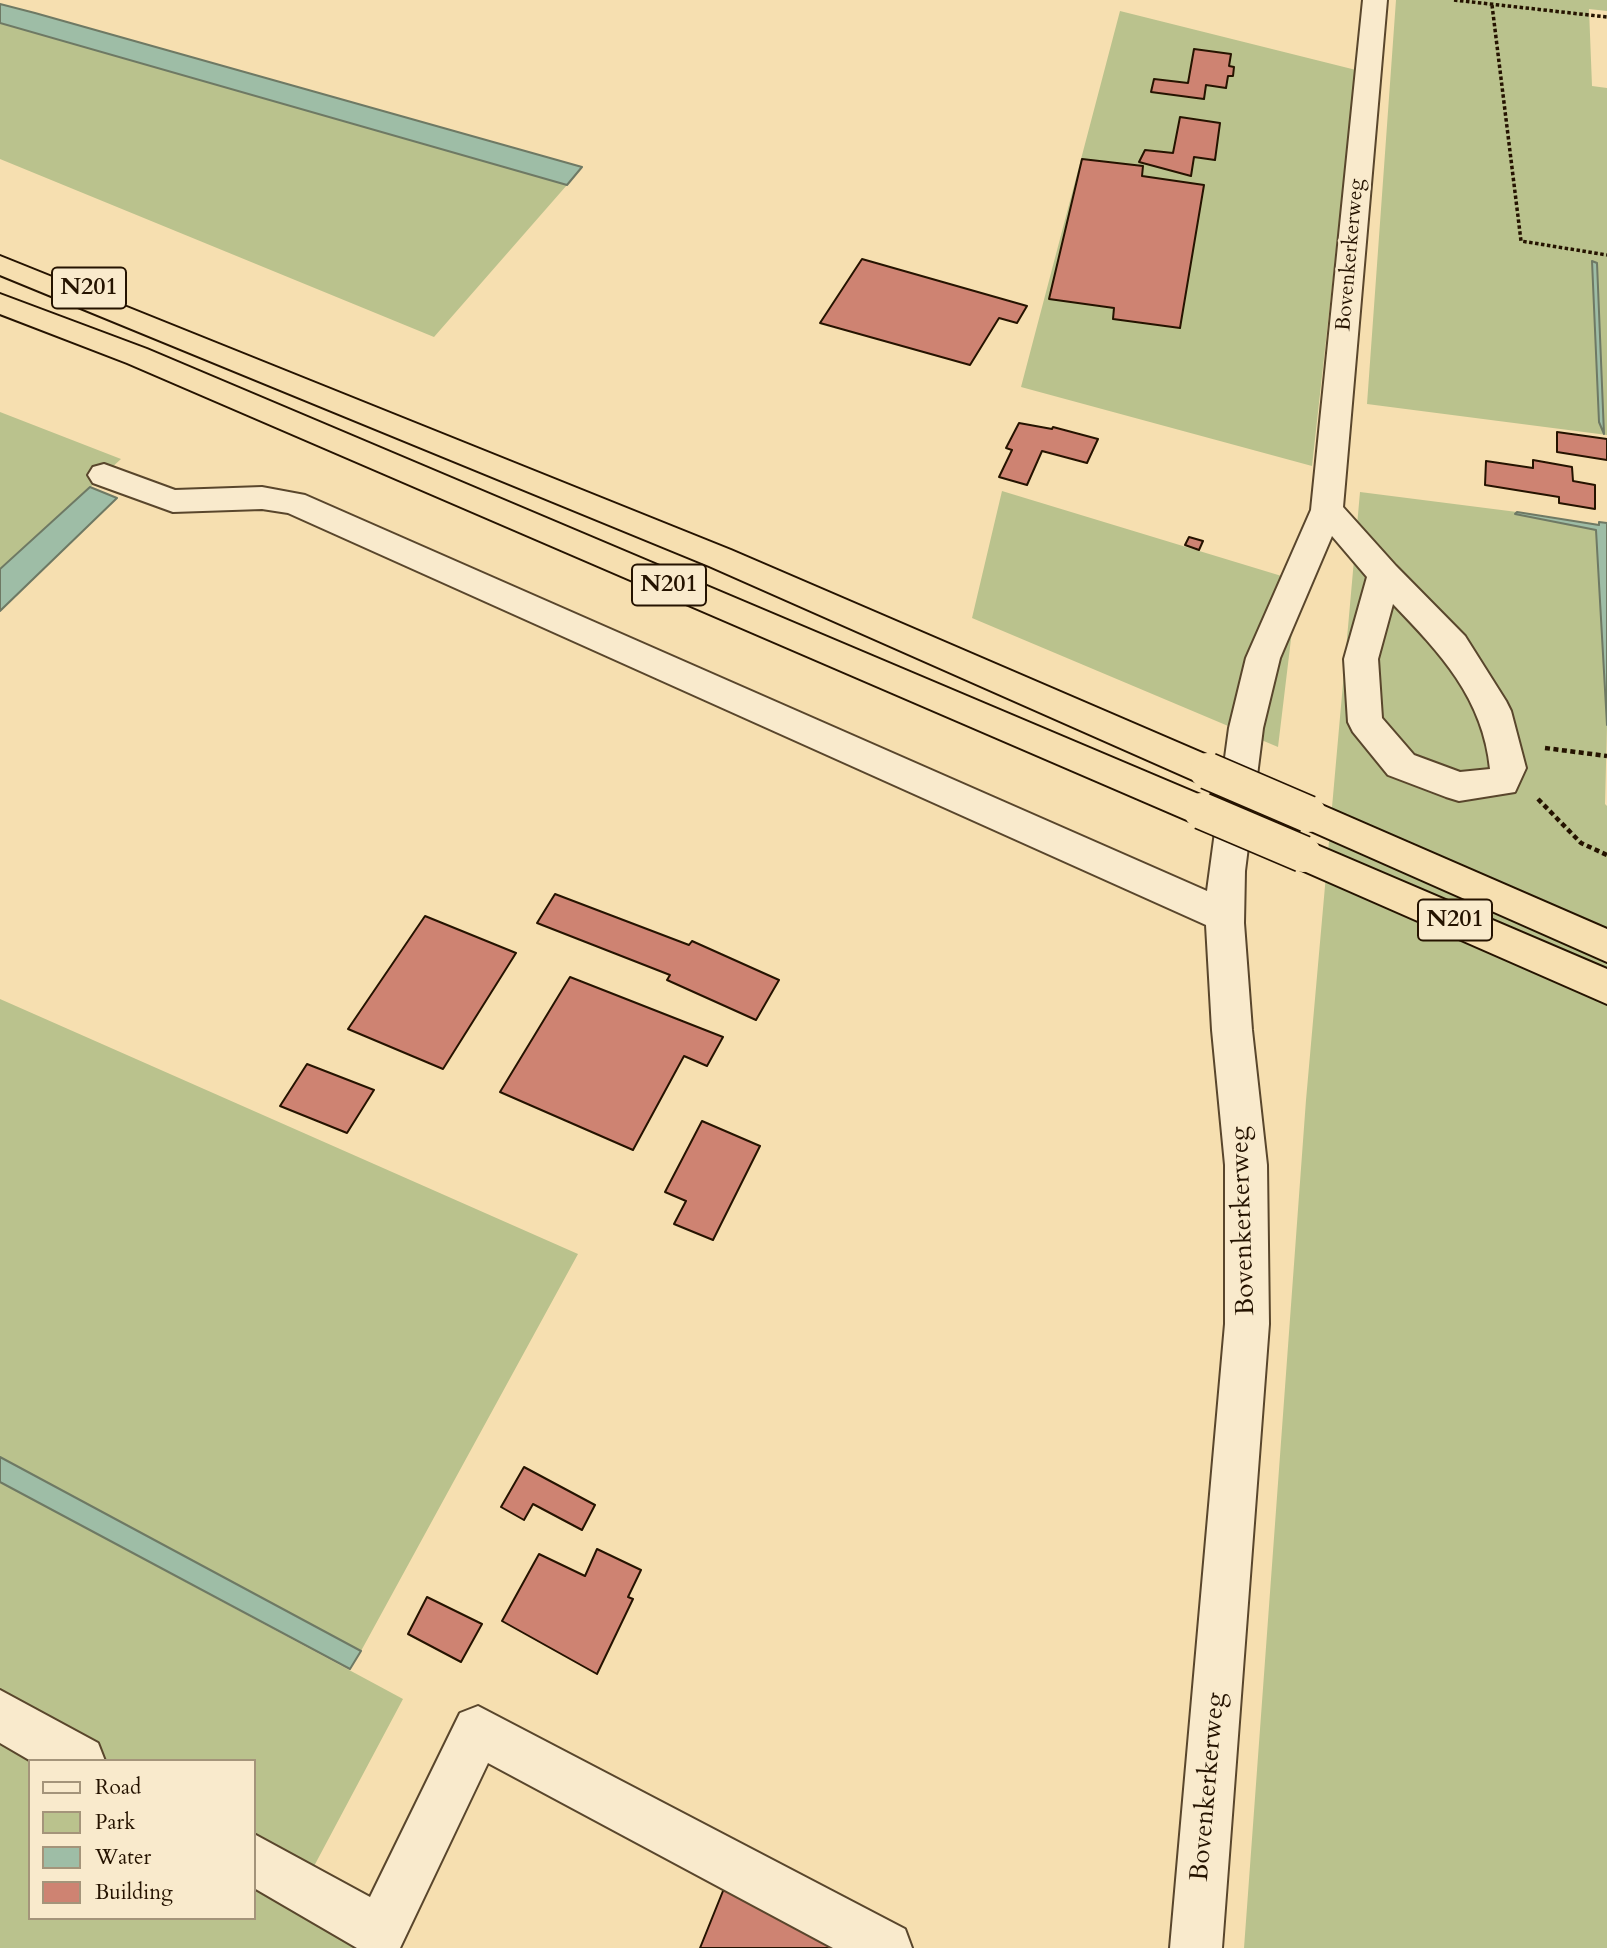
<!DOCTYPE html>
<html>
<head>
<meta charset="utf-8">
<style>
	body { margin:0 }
	#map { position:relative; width:1607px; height:1948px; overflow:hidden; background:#f6dfb0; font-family:Cardo,serif }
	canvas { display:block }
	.legend { position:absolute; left:28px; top:1759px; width:228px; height:161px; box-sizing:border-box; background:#f9eacc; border:2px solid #a4947a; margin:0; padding:9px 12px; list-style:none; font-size:21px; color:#251300 }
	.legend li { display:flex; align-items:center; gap:14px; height:35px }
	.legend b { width:35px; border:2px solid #a4947a }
</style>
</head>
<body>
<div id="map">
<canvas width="1607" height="1948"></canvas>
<ul class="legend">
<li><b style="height:9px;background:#f9eacc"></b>Road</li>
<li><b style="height:19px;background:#bac28d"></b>Park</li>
<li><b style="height:19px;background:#9ebda6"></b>Water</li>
<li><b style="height:19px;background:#ce8372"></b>Building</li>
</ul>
</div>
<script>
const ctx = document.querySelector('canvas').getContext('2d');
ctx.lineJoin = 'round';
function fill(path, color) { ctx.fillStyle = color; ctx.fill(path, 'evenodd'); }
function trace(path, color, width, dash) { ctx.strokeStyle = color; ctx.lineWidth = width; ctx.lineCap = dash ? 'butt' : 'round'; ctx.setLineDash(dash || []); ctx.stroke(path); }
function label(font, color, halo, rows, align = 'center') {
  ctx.font = font + ' Cardo,serif'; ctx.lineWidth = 5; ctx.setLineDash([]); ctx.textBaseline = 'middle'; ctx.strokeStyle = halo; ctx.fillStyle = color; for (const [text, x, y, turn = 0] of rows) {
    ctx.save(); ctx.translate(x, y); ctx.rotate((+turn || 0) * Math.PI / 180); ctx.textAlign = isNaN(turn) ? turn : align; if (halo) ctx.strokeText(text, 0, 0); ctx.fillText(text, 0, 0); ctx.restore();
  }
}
fill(new Path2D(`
	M1396 0H1607V11L1589 9 1592 86 1607 88V435L1367 404Z
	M1120 11 1356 70 1312 466 1021 387Z
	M0 23 567 185 434 337 0 159Z
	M0 412 121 459 0 570Z
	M1002 491 1298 581 1278 747 972 618Z
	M1360 492 1517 512 1596 530 1607 725 1605 804 1607 806V1948H1244L1306 1100Z
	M0 999 578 1254 361 1651 0 1457Z
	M0 1482 403 1699 296 1900 379 1948H0ZM30 1761H254V1918H30Z`), '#bac28d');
const water = new Path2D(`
	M0 4 35 13 582 167 567 185 0 23Z
	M1592 261 1597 263 1604 434 1599 422Z
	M90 487 117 498 0 611V569Z
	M1517 512 1599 525V522L1607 523V725L1596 530 1515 514Z
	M0 1457 361 1651 350 1669 0 1482Z`);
fill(water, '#9ebda6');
trace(water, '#6e7964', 2);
const building = new Path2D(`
	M1194 49 1231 54 1229 66 1234 67 1233 76H1228L1226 88 1206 85 1204 99 1151 92 1154 79 1188 83Z
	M1180 117 1220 123 1215 160 1194 157 1191 176 1139 162 1145 150 1173 153Z
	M1082 159 1143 166 1142 176 1204 185 1180 328 1113 319 1114 308 1049 299Z
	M862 259 1027 306 1017 323 999 318 970 365 820 323Z
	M1019 423 1052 429 1053 427 1098 439 1087 463 1042 451 1027 485 999 477 1012 450 1006 448Z
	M1557 432 1607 439V460L1557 452Z
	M1533 460 1572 467 1573 481 1595 485V509L1559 503V497L1485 485 1486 461 1533 468Z
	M1189 537 1203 541 1199 550 1185 545Z
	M555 894 689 945 692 941 779 980 756 1020 667 980 670 975 537 923Z
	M425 916 516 953 443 1069 348 1029Z
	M570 977 723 1037 707 1066 684 1056 633 1150 500 1092Z
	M307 1064 374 1090 347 1133 280 1106Z
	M702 1121 760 1146 713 1240 674 1224 686 1201 665 1192Z
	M524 1467 595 1505 582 1530 533 1504 524 1520 501 1507Z
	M597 1549 641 1570 628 1597 633 1599 597 1674 502 1621 539 1554 585 1576Z
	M427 1597 482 1624 461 1662 408 1634Z
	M727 1881 852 1948H700Z`);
fill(building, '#ce8372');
trace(building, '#251300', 2);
const minor = new Path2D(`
	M1363 0H1387L1343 507 1396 566 1465 636 1506 701 1511 711 1526 768 1515 792 1459 801 1446 797 1388 775 1353 732 1348 722 1344 659 1367 577 1332 536 1280 658 1263 728 1245 871 1244 923 1252 1030 1267 1165 1269 1324 1222 1948H1170L1225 1324V1165L1212 1030 1206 925 288 513 262 509 173 512 93 483 88 475 93 467 104 464 175 490 262 487 305 495 1207 891 1229 728 1246 658 1311 510ZM1393 604C1440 653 1483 698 1490 769L1460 772 1414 755 1382 718 1378 659Z
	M0 1690 98 1743 105 1761H31L0 1743Z
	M478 1706 905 1929 912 1948H833L488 1763 400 1948H357L254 1888V1834L370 1897 460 1713Z`);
const highway = new Path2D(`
	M0 256 731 550 1221 761 1226 771 1221 781 1208 785 1195 781 709 566 0 275Z
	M0 294 147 349 1215 801 1220 811 1215 821 1202 826 1189 821 127 363 0 314Z
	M1308 799 1607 929V962L1295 824 1290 814 1295 804Z
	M1303 839 1607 969V1004L1290 865 1285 854 1290 843Z`);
trace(minor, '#59462c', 4);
trace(highway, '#251300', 4);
trace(new Path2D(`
	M1454 0 1607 17
	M1492 5 1521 241 1607 255`), '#251300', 3.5, [3.5, 2.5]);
trace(new Path2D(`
	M1545 748 1607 756
	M1538 799 1581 843 1607 855`), '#251300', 4.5, [5, 3.5]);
fill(minor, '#f9eacc');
fill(highway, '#f6dfb0');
const highwayBridge = new Path2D(`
	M1208 771 1308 814
	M1202 811 1303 854`);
trace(highwayBridge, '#251300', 39, []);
trace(highwayBridge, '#f6dfb0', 36);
label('21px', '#251300', '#f9eacc', [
	["Bovenkerkerweg",1351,255,-85]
]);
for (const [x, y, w] of [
	[89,288,74],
	[669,585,74],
	[1455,920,74]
]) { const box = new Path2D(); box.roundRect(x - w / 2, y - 20.5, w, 41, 5); ctx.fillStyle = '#f9eacc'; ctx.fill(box); trace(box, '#251300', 2); }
label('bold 24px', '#251300', null, [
	["N201",89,288],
	["N201",669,585],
	["N201",1455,920]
]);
label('26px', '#251300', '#f9eacc', [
	["Bovenkerkerweg",1244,1221,-92],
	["Bovenkerkerweg",1209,1787,-85]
]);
</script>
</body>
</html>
